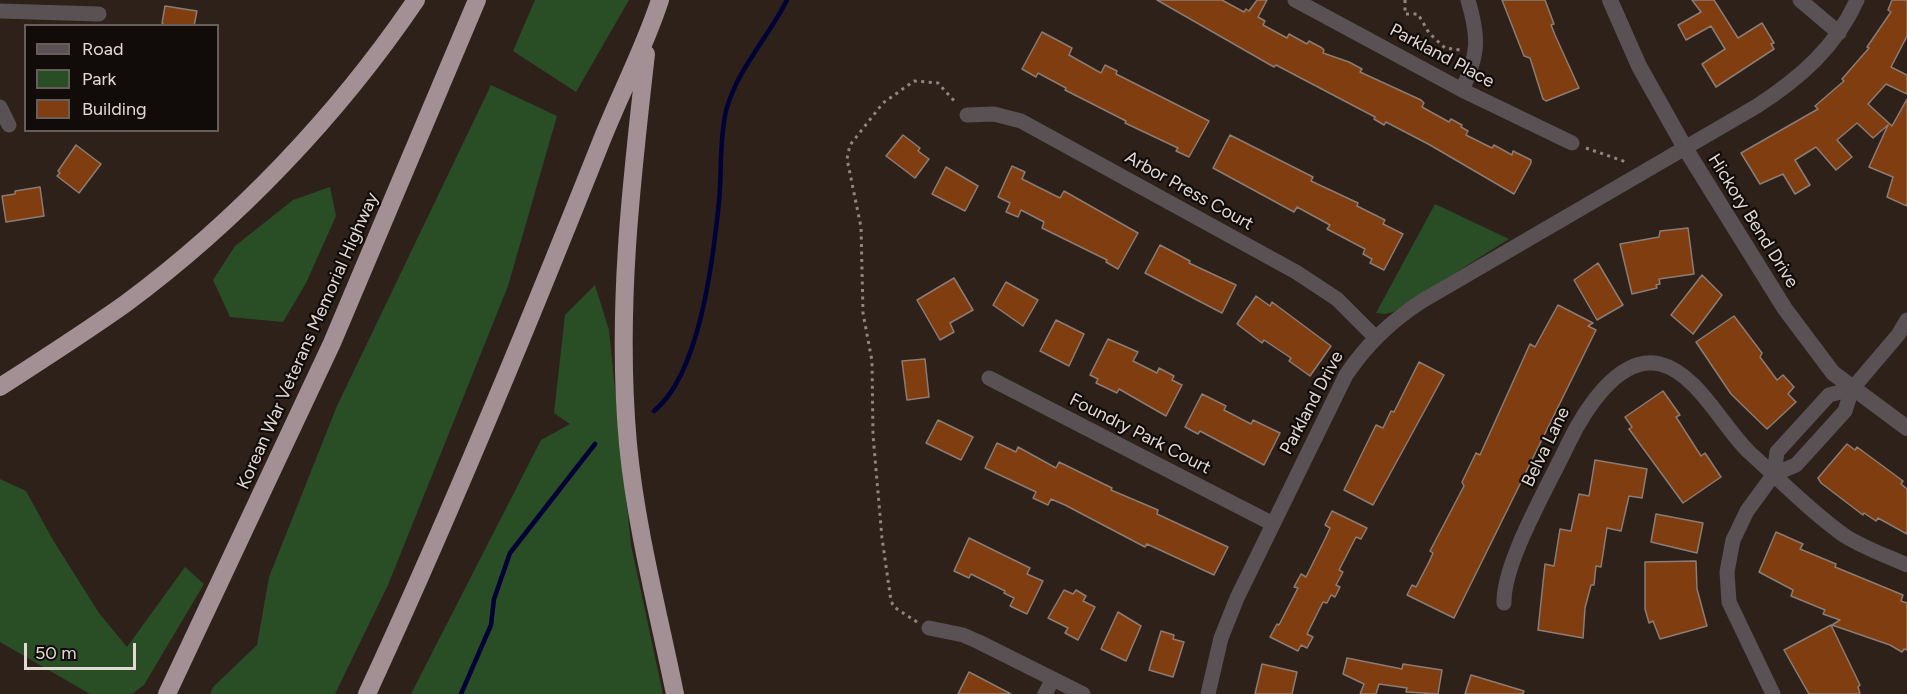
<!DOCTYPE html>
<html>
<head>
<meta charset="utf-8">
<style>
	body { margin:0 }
	#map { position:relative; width:1907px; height:694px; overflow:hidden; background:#2d211a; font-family:Figtree,sans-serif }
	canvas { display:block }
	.legend { position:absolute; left:24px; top:24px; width:195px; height:108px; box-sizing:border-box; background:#110c09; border:2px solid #655e5b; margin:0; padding:8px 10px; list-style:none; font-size:18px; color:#e2d9d5 }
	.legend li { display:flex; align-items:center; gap:12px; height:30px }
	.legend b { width:30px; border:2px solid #655e5b }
	.scale { position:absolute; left:24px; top:643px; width:112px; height:27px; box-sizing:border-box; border:3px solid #e2d9d5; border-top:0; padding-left:8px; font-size:18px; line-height:21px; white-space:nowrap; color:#e2d9d5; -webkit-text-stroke:4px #110c09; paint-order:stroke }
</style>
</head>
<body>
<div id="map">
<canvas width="1907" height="694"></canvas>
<ul class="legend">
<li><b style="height:8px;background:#595153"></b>Road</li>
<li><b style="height:16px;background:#294d25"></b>Park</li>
<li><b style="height:16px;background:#803d10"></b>Building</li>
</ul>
<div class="scale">50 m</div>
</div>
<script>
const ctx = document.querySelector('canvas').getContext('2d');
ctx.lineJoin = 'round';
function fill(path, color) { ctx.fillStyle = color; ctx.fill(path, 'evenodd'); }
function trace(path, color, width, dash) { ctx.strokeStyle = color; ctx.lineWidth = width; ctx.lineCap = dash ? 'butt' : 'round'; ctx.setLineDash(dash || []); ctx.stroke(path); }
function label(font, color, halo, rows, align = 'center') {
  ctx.font = font + ' Figtree,sans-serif'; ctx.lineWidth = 4.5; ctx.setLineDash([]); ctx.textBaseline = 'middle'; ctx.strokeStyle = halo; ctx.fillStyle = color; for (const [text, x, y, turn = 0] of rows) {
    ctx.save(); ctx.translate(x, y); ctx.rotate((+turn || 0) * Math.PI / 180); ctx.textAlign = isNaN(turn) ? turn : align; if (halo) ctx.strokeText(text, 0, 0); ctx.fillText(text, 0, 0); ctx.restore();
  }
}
fill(new Path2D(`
	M535 0H629L576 92 513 51Z
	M491 85 557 116 508 286 388 585 335 694H210L213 687 257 645 269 577 337 406Z
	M330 187 336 216 306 283 283 322 230 317 213 280 235 246 293 200Z
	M1435 204 1509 239 1393 312 1385 314 1376 313Z
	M595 285 609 330 631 545 663 694H411L541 440 570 424 554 413 565 315Z
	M0 479 26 491 53 540 99 613 127 647 185 567 204 584 144 685 132 694H90L0 642Z`), '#294d25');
trace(new Path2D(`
	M654 411C700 374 713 260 719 202 722 172 719 141 726 111 737 69 768 38 787 0
	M461 694 491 625 494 599 510 553 595 444`), '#000137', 4.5);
const building = new Path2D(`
	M1157 0H1222L1244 12 1246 9 1249 11 1257 0H1267L1258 17 1265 21 1263 25 1287 38 1289 34 1307 44 1309 41 1322 48 1324 50 1323 53 1349 62 1362 69 1360 72 1421 100 1424 103 1422 107 1449 122 1451 119 1462 125 1461 127 1468 131 1466 135 1492 148 1494 145 1512 155 1513 151 1531 160V163L1514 194 1430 145 1386 122 1384 125 1374 119 1375 117 1276 65 1274 67Z
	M1502 0H1545L1554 24 1551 25 1555 35 1579 88 1546 101 1543 99 1530 58 1524 56Z
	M1692 0H1714L1738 38 1762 23 1774 43 1771 44 1774 49 1716 87 1702 64 1725 49 1711 26 1686 40 1678 25 1701 12Z
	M1892 0H1907V36L1891 67 1907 75V94L1886 84 1868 104 1892 126 1907 99V206L1887 197 1893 177 1869 167 1888 125 1873 138 1857 123 1837 140 1852 157 1836 170 1816 147 1795 160 1810 185 1795 194 1783 174 1760 184 1741 153 1818 109 1815 106 1844 81 1842 79 1869 48 1867 47 1891 12 1888 10Z
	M165 6 197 11 194 26H165L162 23Z
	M1042 32 1072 48 1069 55 1101 73 1105 65 1117 71 1116 74 1209 121 1189 157 1176 151 1178 148 1125 123 1126 121 1065 90 1066 88 1038 73 1036 77 1022 69Z
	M903 135 920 148 918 151 929 159 915 178 886 156Z
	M1230 135 1313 177 1311 181 1358 203 1357 206 1385 220 1383 224 1403 234 1384 270 1370 263 1372 259 1363 254 1365 249 1327 229 1330 225 1297 207 1294 212 1213 168Z
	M76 145 101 164 79 193 57 176 60 173 58 171Z
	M1012 166 1025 172 1022 179 1060 198 1064 191 1138 233 1118 269 1106 262 1107 260 1042 228 1044 222 1021 210 1018 217 1006 212 1010 203 998 197Z
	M946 167 978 186 965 211 932 194Z
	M40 187 44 216 6 222 2 196 15 194V191Z
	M1688 228 1694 274 1659 279 1660 284 1656 285 1657 288 1632 294 1620 244 1659 237 1660 231Z
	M1160 245 1190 261 1189 263 1236 285 1222 313 1145 273Z
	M1598 263 1623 305 1597 320 1574 280Z
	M1702 275 1722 295 1693 334 1671 315Z
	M954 278 973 310 950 323 954 332 940 340 917 300Z
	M1006 282 1038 300 1023 326 993 305Z
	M1256 296 1270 306 1272 302 1331 346 1310 376 1289 361 1291 358 1264 340 1262 343 1237 324Z
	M1558 305 1593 323 1588 326 1596 330 1454 618 1407 595 1412 585 1416 587 1429 562 1433 553 1430 551 1464 486 1462 482 1476 453 1480 455 1530 344 1535 347Z
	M1734 316 1762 353 1760 357 1777 380 1783 375 1794 387 1788 394 1796 402 1767 429 1731 394 1696 342Z
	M1056 320 1084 334 1069 366 1040 351Z
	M1108 339 1138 352 1133 361 1157 373 1159 368 1174 376 1172 380 1182 385 1166 416 1119 389 1117 393 1096 383 1098 379 1090 375Z
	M925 359 929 397 907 400 902 361Z
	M1419 362 1444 375 1373 505 1344 490 1376 425 1383 428 1391 411 1394 412Z
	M1663 391 1680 415 1676 417 1701 456 1705 453 1721 477 1683 503 1629 429 1632 427 1625 417Z
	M1202 394 1226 406 1224 410 1251 424 1253 420 1280 433 1264 465 1200 431 1198 434 1185 427Z
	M938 420 973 437 961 460 926 443Z
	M997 443 1016 452 1018 447 1056 468 1059 462 1112 488 1111 490 1158 510 1157 514 1228 547 1214 575 1147 544 1145 547 1065 505 1051 499 1048 505 1033 498 1036 492 985 468Z
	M1847 444 1855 450 1857 447 1903 481 1901 484 1907 489V534L1878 518 1876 521 1864 513 1863 515 1821 483 1818 478Z
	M1595 460 1647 469 1642 498 1629 496 1621 531 1607 528 1601 567 1596 566 1594 585H1591L1585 608 1583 638 1538 630 1545 564 1554 566 1560 529 1571 531 1579 494 1589 496Z
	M1332 511 1367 528 1361 539 1356 537 1339 570 1343 572 1336 585 1340 587 1335 597 1331 595 1327 603 1323 602 1307 634 1313 637 1307 648 1301 645 1298 651 1270 637 1277 624 1279 625 1298 588 1294 587 1301 574 1306 577 1325 539 1330 528 1325 525Z
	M1656 514 1703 523 1697 553 1651 542Z
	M1776 532 1803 544 1800 549 1836 564 1835 567 1903 595 1901 601 1907 603V650L1904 649 1902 652 1890 645 1832 625 1840 620 1823 614 1825 610 1791 596 1793 590 1759 572Z
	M969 538 1030 568 1027 574 1043 581 1027 614 1010 606 1014 598 1004 593 1005 591 971 574 969 578 954 571Z
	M1696 561 1697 589 1707 626 1660 639 1653 621 1649 623 1645 609V562Z
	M1064 590 1073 594 1076 590 1086 596 1083 601 1095 607 1078 640 1065 633 1068 628 1048 618Z
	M1118 612 1141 626 1126 661 1101 649Z
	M1831 625 1860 685 1858 687 1860 694H1809L1784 650Z
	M1161 631 1174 635 1173 639 1184 642 1173 677 1149 670Z
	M1347 658 1402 669 1403 664 1442 670 1438 694 1406 692 1407 688 1379 684 1376 694H1360L1364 684 1343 674Z
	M1262 664 1297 672 1292 694H1255Z
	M969 672 1011 694H958Z
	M1471 675 1524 691 1523 694H1465Z`);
fill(building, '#803d10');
trace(building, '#8b7c74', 1.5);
trace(new Path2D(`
	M1405 0V14H1418L1429 33 1445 48 1460 50
	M1586 148 1626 162
	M917 622 894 607 891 601 882 538 873 435 872 361 863 313 861 227 847 159 850 145 883 103 914 81 938 83 957 104`), '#908580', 3, [3, 4.5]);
trace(new Path2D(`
	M1295 0 1462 90 1572 143
	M1800 0 1839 33
	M0 11 99 14
	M1462 90C1479 54 1479 37 1468 0
	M0 107 9 125
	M967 115 994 114 1021 121 1296 272 1337 299 1375 337
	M989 378 1273 524
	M1774 474 1796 465 1845 411 1852 389 1898 335 1907 320
	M1504 603C1503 562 1549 485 1568 444 1583 413 1618 354 1660 364 1697 373 1722 426 1749 452 1780 480 1811 512 1845 536 1864 548 1887 556 1907 565
	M929 628 963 635 979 642 1083 694
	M1045 694 1053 679
	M1208 694 1221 638 1237 598 1346 375C1367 344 1390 322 1422 301L1757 106C1800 78 1836 47 1857 0
	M1773 694 1729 602 1727 572 1733 540 1747 511 1774 474 1777 452 1829 395 1852 389`), '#595153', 15);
trace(new Path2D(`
	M1610 0 1639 66 1685 148 1785 309 1833 373 1907 428`), '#595153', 16);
trace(new Path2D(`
	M646 54C631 184 616 313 628 444 636 528 658 611 675 694
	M0 387C42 360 84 333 125 304 236 222 338 115 416 0
	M167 694 332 343 477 0
	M367 694C451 513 527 328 601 142 620 94 644 49 660 0`), '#a29095', 18);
label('18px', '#e2d9d5', '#110c09', [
	["Parkland Place",1442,56,28],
	["Arbor Press Court",1189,191,29],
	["Hickory Bend Drive",1753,221,58],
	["Korean War Veterans Memorial Highway",308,341,-66],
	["Parkland Drive",1312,403,-62],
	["Foundry Park Court",1140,434,27],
	["Belva Lane",1546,447,-64]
]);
</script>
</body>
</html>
